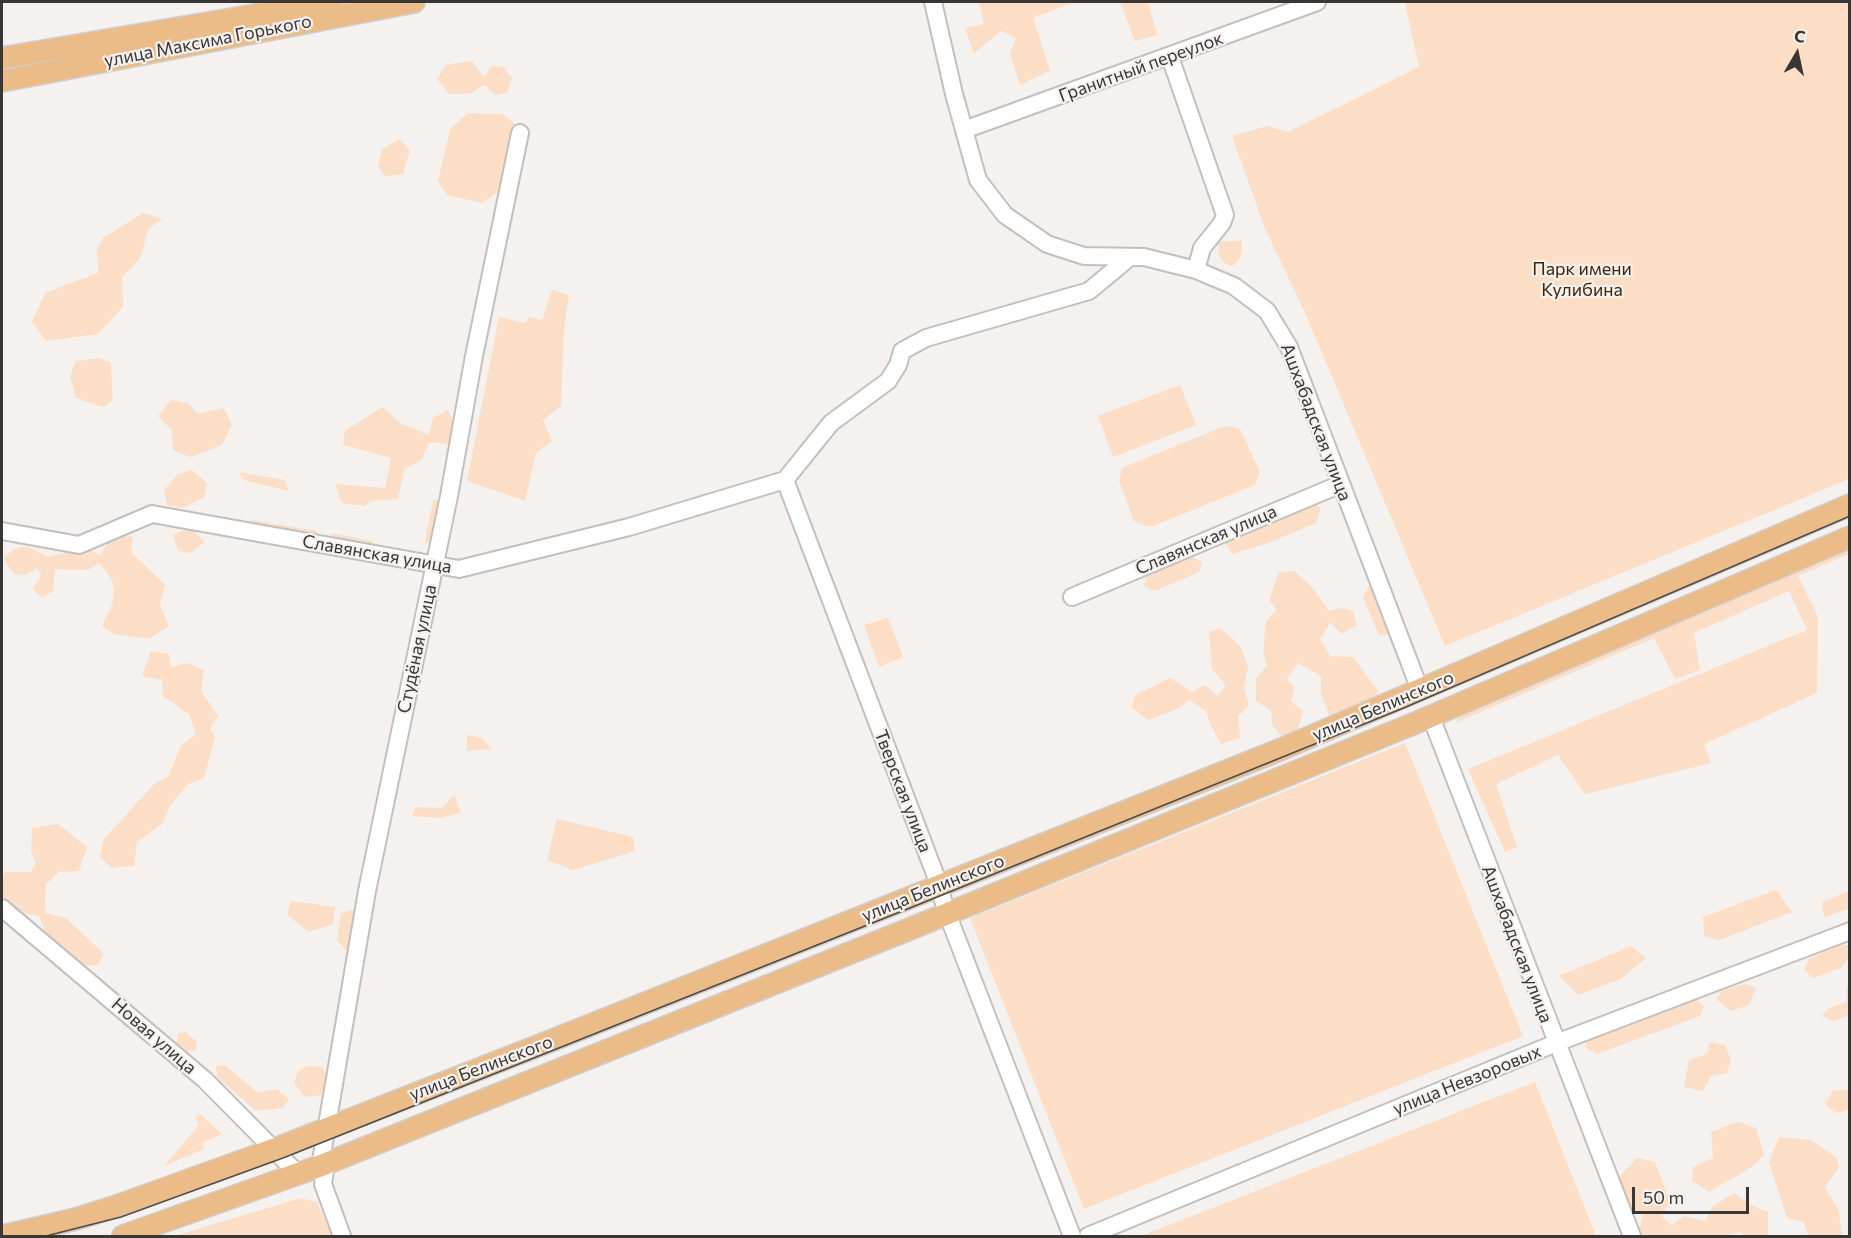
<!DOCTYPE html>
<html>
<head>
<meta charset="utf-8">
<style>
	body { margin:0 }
	#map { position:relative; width:1851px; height:1238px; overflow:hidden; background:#f4f1ee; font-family:Commissioner,sans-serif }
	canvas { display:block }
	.frame { position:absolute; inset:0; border:3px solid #393736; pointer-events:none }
	.north { position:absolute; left:1767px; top:24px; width:60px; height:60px; -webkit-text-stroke:4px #f4f1ee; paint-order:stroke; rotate:9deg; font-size:16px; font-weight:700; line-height:24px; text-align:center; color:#393736 }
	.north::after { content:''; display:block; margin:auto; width:21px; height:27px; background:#393736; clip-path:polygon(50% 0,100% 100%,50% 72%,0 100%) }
	.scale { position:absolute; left:1632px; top:1187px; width:117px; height:27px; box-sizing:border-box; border:3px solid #393736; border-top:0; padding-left:8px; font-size:18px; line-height:21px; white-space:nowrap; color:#393736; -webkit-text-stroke:4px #f4f1ee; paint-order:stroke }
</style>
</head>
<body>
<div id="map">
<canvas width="1851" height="1238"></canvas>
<div class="frame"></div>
<div class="north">С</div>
<div class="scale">50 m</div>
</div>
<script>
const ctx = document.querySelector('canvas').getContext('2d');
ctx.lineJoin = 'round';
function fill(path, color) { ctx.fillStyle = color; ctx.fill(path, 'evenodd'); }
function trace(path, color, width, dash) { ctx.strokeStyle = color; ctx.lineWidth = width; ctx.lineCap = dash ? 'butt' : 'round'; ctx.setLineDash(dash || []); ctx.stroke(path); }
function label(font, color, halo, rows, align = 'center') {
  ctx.font = font + ' Commissioner,sans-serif'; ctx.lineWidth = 4.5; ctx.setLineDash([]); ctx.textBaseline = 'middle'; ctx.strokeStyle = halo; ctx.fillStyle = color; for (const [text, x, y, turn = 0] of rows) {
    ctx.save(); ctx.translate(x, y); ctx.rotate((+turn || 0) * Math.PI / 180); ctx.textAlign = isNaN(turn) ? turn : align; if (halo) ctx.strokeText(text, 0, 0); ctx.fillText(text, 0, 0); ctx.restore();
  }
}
fill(new Path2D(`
	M979 2H1075L1033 18 1050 71 1020 85 1010 53 1016 38 1001 31 974 53 965 28 984 24Z
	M1120 2H1148L1157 35 1135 41Z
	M1405 2H1849V479L1445 646 1307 317 1264 226 1232 136 1267 126 1288 132 1419 67Z
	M472 61 484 77 492 66 503 67 512 77 507 93 496 95 484 85 471 93 449 94 437 79 446 65Z
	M468 113 503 114 517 126 504 187 483 203 447 195 438 181 450 129Z
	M400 139 410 151 403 174 385 176 378 167 382 149Z
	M143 213 163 219C138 231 150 242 139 259 135 265 128 271 122 277L123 307 98 334 46 341 32 322 45 293 98 273 97 249 103 238Z
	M1219 241H1242C1242 252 1242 259 1233 266 1220 264 1217 253 1219 241Z
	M552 290 569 295 564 330 561 406 543 420 552 441 536 453 525 501 467 481 499 317 525 323 529 317 542 320Z
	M98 358 110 362C113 375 111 387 113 400L103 407 76 398 70 376 76 361Z
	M1180 385 1196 425 1113 457 1098 416Z
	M171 400 188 403 198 414 224 408 232 425 222 445 190 457 173 450 172 431 158 416Z
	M382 407 400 423 429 435 433 418 448 410 456 427 448 444 429 442 422 459 404 470 398 499 371 501 365 506 342 503 335 484 385 488 391 458 343 445 345 431Z
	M1225 426 1240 429 1260 472 1255 485 1153 526H1146L1134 521 1119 481 1122 468Z
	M192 470 207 483 204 497 182 508 167 505 164 490 178 474Z
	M239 472 285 480 289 491 244 480Z
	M433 500H439L430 543 425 542Z
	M1307 502 1321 508 1316 523 1268 543 1232 554 1223 538Z
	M252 520 317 531V536L250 524Z
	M190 528 205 542 190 553 178 551 173 535Z
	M331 533 373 541 372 546 333 539Z
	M113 535 133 537 131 552 165 585 160 605 169 626 149 639 114 634 102 626C116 600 121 586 99 563L88 570 55 569 53 591 42 598 33 589 41 575 37 568 24 575 14 574 3 558C22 541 28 546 48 557L86 548 100 555Z
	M1849 547V554L1798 576 1818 617 1817 693 1704 744 1711 763 1585 794 1558 755 1496 784 1517 847 1505 852 1468 769 1807 630 1789 591 1694 633 1700 670 1675 679 1654 638 1455 723 1463 712Z
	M1187 554 1202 562 1199 572 1155 591 1144 586 1148 571Z
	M1294 571 1314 589 1329 611 1340 608 1353 611 1357 625 1342 634 1330 623 1320 639 1330 656 1353 657 1378 691 1376 702 1343 717 1329 715 1321 694V676L1298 663 1287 679 1294 687 1291 701 1303 711 1297 733 1282 737 1272 725 1271 711 1256 701V678L1267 666 1263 652 1266 621 1277 610 1269 600 1279 572Z
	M1369 586 1384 588 1391 634 1379 635 1363 597Z
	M888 618 903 657 879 667 864 625Z
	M1220 628 1241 647 1248 667 1244 688 1249 706 1238 716 1240 738 1221 744 1210 724 1206 711 1189 700 1179 708 1148 720 1132 708 1135 695 1170 678 1192 692 1205 685 1218 696 1226 685 1212 669 1209 632Z
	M151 651 169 654 171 667 187 663 204 670 201 691 218 716 210 728 215 737 204 778 188 784 169 807 163 823 137 842 134 866 111 868 100 856 104 839 155 783 168 777 181 746 196 734 189 714 163 696 162 680 142 676Z
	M467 735 482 738 492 749 467 751Z
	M1405 743 1523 1036 1084 1209 970 918Z
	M454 795 461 813 438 818 412 816 415 807 442 808Z
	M557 819 633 837 635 851 573 870 547 860Z
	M58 824 87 847 79 871 59 872 46 884 45 913 66 918 104 954 97 965H82L45 931 39 916 18 912 2 897V877L5 872H31L36 863 31 852 32 828Z
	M1776 890 1792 912 1719 940 1704 936 1703 917Z
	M1849 891V909L1824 917 1822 902Z
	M291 901 335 907 333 924 309 932 287 915Z
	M353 910 363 920 357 947 346 950 337 940 341 913Z
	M1849 945V958L1841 968 1813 978 1804 970 1809 959 1836 946Z
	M1631 946 1646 958 1621 979 1578 995 1559 976Z
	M1849 983V1015L1833 1021 1822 1016 1827 1009 1847 1002 1846 990Z
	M1746 984 1756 988 1749 1005 1731 1011 1717 1000 1721 991Z
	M1694 998 1704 1006 1700 1016 1597 1054 1585 1047 1591 1035Z
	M185 1032 197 1042 195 1050 185 1052 176 1044 178 1034Z
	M1710 1042 1725 1045 1731 1060 1727 1073 1711 1076 1703 1091 1684 1087 1689 1060 1707 1054Z
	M225 1065 258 1093 277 1089 289 1099 283 1108 256 1111 217 1077 216 1066Z
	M308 1066 322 1067 330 1082 323 1095 305 1097 294 1083 298 1071Z
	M1535 1082 1596 1236H1141Z
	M1849 1089V1110L1836 1113 1825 1104 1833 1091Z
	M200 1114 222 1134 201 1143 204 1149 164 1166 199 1125 195 1118Z
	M1738 1122 1756 1128 1764 1155C1749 1173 1729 1178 1709 1192L1692 1181 1693 1167 1713 1158 1711 1132Z
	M1779 1137 1811 1140 1837 1158 1839 1167 1825 1187 1839 1211 1842 1236H1809L1803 1222 1787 1218 1769 1162Z
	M1637 1158 1655 1162 1670 1201 1662 1217 1672 1225 1684 1216 1705 1221 1712 1207 1734 1193 1751 1205 1768 1212V1235L1746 1236 1739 1232 1725 1236H1638L1643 1214 1626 1208 1616 1180Z
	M301 1198 317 1202 332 1236H174Z`), '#fbdec5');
const minor = new Path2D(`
	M933 2 954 94 978 180 1005 215 1047 244 1084 256 1144 257 1196 270 1234 286 1267 311 1289 347 1420 690
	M1170 57 1225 215 1222 223 1202 248 1196 270
	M964 130 1317 2
	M785 480 935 874 947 913 1072 1236
	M2 531 79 545 152 514 459 569 629 527 785 480 831 423 888 381 898 365 902 351 926 338 1089 291 1130 257
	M1072 597 1341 484
	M1431 717 1632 1236
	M2 908 205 1080 298 1174
	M326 1163 323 1184 342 1236
	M320 1166 367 891 449 496 474 356 520 133
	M1088 1236 1556 1043 1850 931`);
const major = new Path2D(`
	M2 58 332 2
	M2 81 414 2
	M3 1236 76 1219 117 1206 275 1149 548 1042 1282 749 1850 505
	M123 1236 320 1166 922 924 1413 724 1850 537`);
trace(minor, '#c2bfbc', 20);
trace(major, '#cfcfcf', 24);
trace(minor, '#fff', 16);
trace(major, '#ebbb88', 21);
trace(new Path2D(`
	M46 1236 121 1217 283 1158 915 906 1406 707 1850 516`), '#4d4b4a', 1.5);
label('18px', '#393736', '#f4f1ee', [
	["улица Максима Горького",208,41,-11],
	["Гранитный переулок",1141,67,-20],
	["Ашхабадская улица",1316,422,69],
	["Славянская улица",1206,540,-23],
	["Славянская улица",377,554,10],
	["Студёная улица",417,649,-78],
	["улица Белинского",1383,706,-23],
	["Тверская улица",903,791,69],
	["улица Белинского",933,888,-22],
	["Ашхабадская улица",1517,944,69],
	["Новая улица",154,1036,41],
	["улица Белинского",481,1068,-21],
	["улица Невзоровых",1467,1080,-22]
]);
label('18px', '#412507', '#f4f1ee', [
	["Парк имени",1582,269],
	["Кулибина",1582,290]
]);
</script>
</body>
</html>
